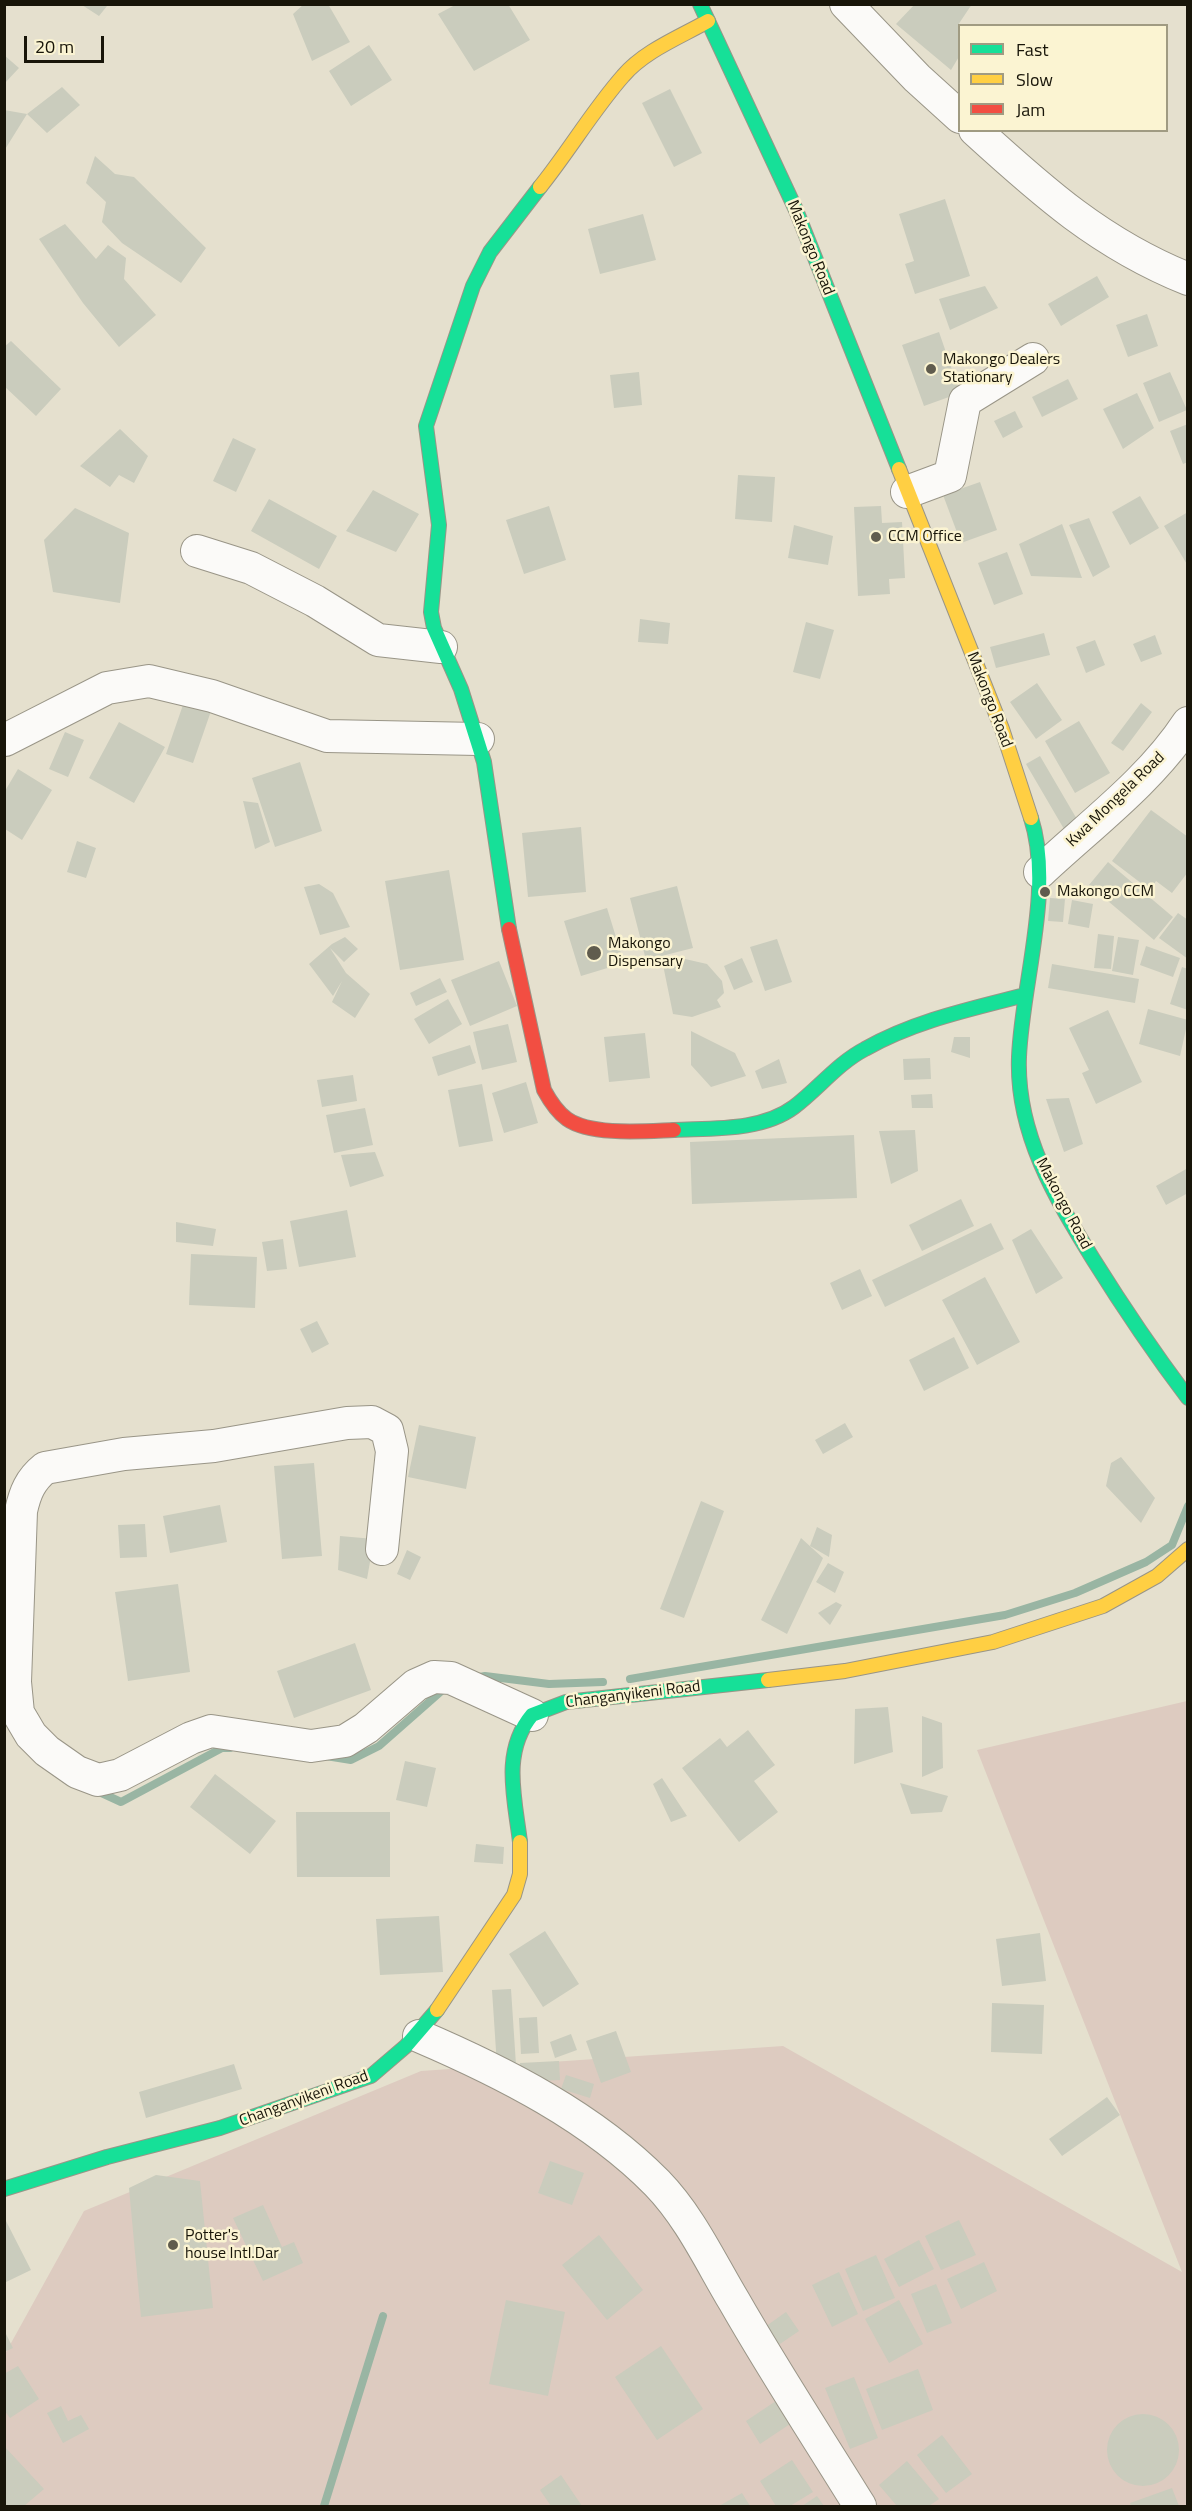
<!DOCTYPE html>
<html>
<head>
<meta charset="utf-8">
<style>
	body { margin:0 }
	#map { position:relative; width:1192px; height:2511px; overflow:hidden; background:#e5e0ce; font-family:"Titillium Web",sans-serif }
	canvas { display:block }
	.frame { position:absolute; inset:0; border:6px solid #181509; pointer-events:none }
	.legend { position:absolute; left:958px; top:24px; width:210px; height:108px; box-sizing:border-box; background:#fbf4d2; border:2px solid #a09b82; margin:0; padding:8px 10px; list-style:none; font-size:18px; color:#181509 }
	.legend li { display:flex; align-items:center; gap:12px; height:30px }
	.legend b { width:30px; border:2px solid #a09b82 }
	.scale { position:absolute; left:24px; top:36px; width:80px; height:27px; box-sizing:border-box; border:3px solid #181509; border-top:0; padding-left:8px; font-size:18px; line-height:21px; white-space:nowrap; color:#181509; -webkit-text-stroke:4px #fbf4d2; paint-order:stroke }
</style>
</head>
<body>
<div id="map">
<canvas width="1192" height="2511"></canvas>
<div class="frame"></div>
<ul class="legend">
<li><b style="height:8px;background:#16e098"></b>Fast</li>
<li><b style="height:8px;background:#ffcf43"></b>Slow</li>
<li><b style="height:8px;background:#f24e42"></b>Jam</li>
</ul>
<div class="scale">20 m</div>
</div>
<script>
const ctx = document.querySelector('canvas').getContext('2d');
ctx.lineJoin = 'round';
function fill(path, color) { ctx.fillStyle = color; ctx.fill(path, 'evenodd'); }
function trace(path, color, width, dash) { ctx.strokeStyle = color; ctx.lineWidth = width; ctx.lineCap = dash ? 'butt' : 'round'; ctx.setLineDash(dash || []); ctx.stroke(path); }
function label(font, color, halo, rows, align = 'center') {
  ctx.font = font + ' "Titillium Web",sans-serif'; ctx.lineWidth = 5; ctx.setLineDash([]); ctx.textBaseline = 'middle'; ctx.strokeStyle = halo; ctx.fillStyle = color; for (const [text, x, y, turn = 0] of rows) {
    ctx.save(); ctx.translate(x, y); ctx.rotate((+turn || 0) * Math.PI / 180); ctx.textAlign = isNaN(turn) ? turn : align; if (halo) ctx.strokeText(text, 0, 0); ctx.fillText(text, 0, 0); ctx.restore();
  }
}
fill(new Path2D(`
	M1187 1701V2506H5V2354L84 2211 421 2071 783 2046 1182 2272 977 1750Z`), '#ddcbc0');
trace(new Path2D(`
	M475 1678 485 1676 549 1684 603 1682
	M630 1679 1005 1615 1075 1593 1146 1562 1172 1545 1188 1506
	M326 1756 351 1760 379 1746 446 1687
	M95 1790 121 1802 222 1748H230
	M324 2506 383 2316`), '#99b5a3', 8);
fill(new Path2D(`
	M304 4H328L350 42 312 61 293 14Z
	M457 4H508L530 40 474 71 438 14Z
	M915 4H972L958 25 960 55 951 70 896 24Z
	M82 5H106L107 6 99 16Z
	M369 45 392 80 351 106 329 71Z
	M4 55 19 68 4 84Z
	M62 87 80 105 47 133 27 114 4 151V110L27 114Z
	M670 89 702 153 674 167 642 103Z
	M95 156 115 174 134 177 206 248 181 283 122 243 102 222 106 202 86 183Z
	M945 199 970 276 915 294 905 264 914 261 899 214Z
	M643 214 656 260 600 274 588 229Z
	M65 224 96 259 108 245 126 258 124 279 156 315 119 347 83 303 39 239Z
	M1097 276 1109 297 1061 326 1048 304Z
	M985 286 998 308 950 330 939 299Z
	M1147 314 1158 346 1128 357 1116 325Z
	M939 332 960 393 924 406 902 345Z
	M11 341 61 389 36 416 4 386V347Z
	M639 372 642 405 614 408 610 375Z
	M1170 372 1187 410 1159 422 1143 383Z
	M1068 379 1078 399 1042 417 1032 397Z
	M1137 393 1154 428 1123 449 1103 409Z
	M1015 411 1023 427 1003 438 994 421Z
	M1188 424V462L1183 464 1170 431Z
	M120 429 148 456 134 483 119 475 110 487 80 466Z
	M233 438 256 449 236 492 213 481Z
	M738 475 775 477 772 522 735 519Z
	M980 482 997 530 961 543 943 495Z
	M373 490 419 514 396 552 346 531Z
	M1140 496 1159 528 1130 545 1112 512Z
	M269 499 337 536 319 569 251 531Z
	M549 506 566 560 524 574 506 520Z
	M881 506 882 523 902 522 905 578 889 579 890 594 858 596 854 507Z
	M75 508 129 533 120 603 53 592 44 540Z
	M1188 512V566L1164 526Z
	M1089 518 1110 567 1093 577 1069 525Z
	M1062 524 1082 578 1031 576 1019 544Z
	M794 525 833 536 828 565 788 558Z
	M1007 552 1023 594 994 605 978 563Z
	M640 619 670 623 668 644 638 642Z
	M806 622 834 630 820 679 793 672Z
	M1044 633 1050 655 996 668 990 647Z
	M1155 635 1162 654 1141 662 1133 644Z
	M1095 640 1105 665 1086 673 1076 647Z
	M1037 683 1062 720 1036 739 1010 702Z
	M184 702 211 711 193 763 166 754Z
	M1141 703 1152 712 1123 751 1111 743Z
	M1079 721 1110 773 1075 793 1045 741Z
	M119 722 165 747 134 803 89 778Z
	M65 732 84 740 68 777 49 769Z
	M1040 756 1078 821 1064 829 1026 764Z
	M300 762 322 831 275 847 252 778Z
	M18 769 52 790 22 840 5 829V791Z
	M243 801 258 803 270 842 255 849Z
	M1151 810 1188 837V872L1172 893 1156 881 1150 890 1112 861Z
	M581 827 586 892 528 897 522 833Z
	M77 841 96 848 86 878 67 872Z
	M1108 862 1173 917 1154 940 1089 885Z
	M449 870 464 960 400 970 385 881Z
	M319 884 333 893 350 927 320 935 304 887Z
	M677 886 693 948 646 960 630 898Z
	M1050 898 1065 899 1063 922 1048 921Z
	M1072 900 1093 904 1089 928 1068 924Z
	M607 908 624 963 581 976 564 921Z
	M1178 913 1188 920V959L1159 938Z
	M1098 934 1114 936 1111 969 1094 968Z
	M345 937 358 949 344 962 330 948 346 973 370 994 355 1018 332 1002 342 981 333 996 309 964 332 944Z
	M1118 937 1139 940 1133 975 1112 971Z
	M777 939 792 982 765 991 750 947Z
	M1146 946 1180 958 1173 977 1140 965Z
	M742 958 753 982 734 990 724 966Z
	M685 959 707 964 722 981 724 993 717 1000 721 1007 692 1017 673 1014 662 960Z
	M499 961 517 1006 470 1026 451 980Z
	M1052 964 1139 979 1135 1003 1048 988Z
	M1182 967 1188 969V1010L1170 1004Z
	M440 978 447 992 416 1006 410 993Z
	M448 999 462 1024 429 1044 414 1019Z
	M1148 1009 1188 1020 1180 1056 1139 1044Z
	M1108 1010 1142 1082 1096 1104 1082 1073 1089 1070 1069 1028Z
	M508 1024 517 1062 482 1070 473 1032Z
	M691 1031 735 1053 746 1076 711 1087 691 1065Z
	M645 1033 650 1078 609 1082 604 1037Z
	M954 1037H970V1058L951 1052Z
	M470 1045 476 1063 438 1076 432 1057Z
	M930 1058 931 1079 904 1080 903 1059Z
	M779 1059 787 1083 762 1089 755 1071Z
	M353 1075 357 1101 322 1107 317 1080Z
	M526 1082 538 1123 504 1133 492 1093Z
	M482 1084 493 1141 459 1147 448 1090Z
	M932 1094 933 1108H912L911 1095Z
	M1069 1098 1083 1144 1064 1152 1046 1099Z
	M365 1108 373 1145 334 1153 326 1115Z
	M915 1130 918 1171 891 1184 879 1131Z
	M854 1135 857 1198 692 1204 690 1142Z
	M375 1152 384 1176 350 1187 341 1155Z
	M1188 1168V1193L1166 1205 1156 1186Z
	M961 1199 974 1226 922 1251 909 1225Z
	M347 1210 356 1257 299 1267 290 1221Z
	M176 1222 216 1229 213 1246 176 1242Z
	M991 1223 1004 1249 885 1307 872 1280Z
	M1031 1229 1063 1278 1036 1294 1012 1240Z
	M283 1239 287 1269 267 1271 262 1242Z
	M191 1254 257 1257 255 1308 189 1305Z
	M860 1269 872 1296 842 1310 830 1283Z
	M985 1277 1020 1342 977 1365 942 1300Z
	M317 1321 329 1344 312 1353 300 1329Z
	M954 1337 969 1368 924 1391 909 1360Z
	M845 1423 853 1437 823 1454 815 1440Z
	M419 1425 476 1437 466 1489 408 1477Z
	M1121 1457 1155 1498 1141 1523 1106 1486 1111 1463Z
	M314 1463 322 1556 282 1559 274 1466Z
	M701 1501 724 1511 684 1618 660 1609Z
	M220 1505 227 1542 170 1553 163 1516Z
	M145 1524 147 1557 120 1558 118 1525Z
	M817 1527 832 1535 829 1557 810 1546Z
	M340 1536 374 1539 367 1579 338 1570Z
	M801 1538 823 1558 787 1634 761 1620Z
	M407 1550 421 1557 410 1580 397 1574Z
	M828 1563 844 1572 835 1593 816 1582Z
	M178 1584 190 1672 128 1681 115 1592Z
	M836 1602 842 1605 830 1625 818 1613Z
	M355 1643 371 1690 294 1718 277 1671Z
	M888 1707 893 1752 854 1764 855 1709Z
	M922 1716 942 1723 943 1768 922 1777Z
	M748 1730 775 1765 754 1781 778 1812 739 1842 682 1768 720 1738 727 1747Z
	M405 1761 436 1768 427 1807 396 1800Z
	M215 1774 276 1821 250 1854 190 1807Z
	M662 1778 687 1816 671 1822 653 1784Z
	M900 1783 948 1796 942 1812 911 1814Z
	M296 1812H390V1877H297Z
	M476 1844 504 1847 503 1864 474 1862Z
	M439 1916 443 1972 380 1975 376 1919Z
	M545 1931 579 1984 543 2007 509 1954Z
	M1040 1933 1046 1981 1002 1986 996 1939Z
	M511 1989 516 2065 497 2066 492 1990Z
	M992 2003 1044 2005 1042 2054 991 2052Z
	M537 2017 539 2053 521 2054 519 2018Z
	M616 2031 631 2072 601 2083 586 2041Z
	M571 2034 577 2050 555 2058 550 2042Z
	M559 2061 560 2080 521 2082 520 2063Z
	M234 2064 242 2089 146 2118 139 2092Z
	M566 2075 594 2084 590 2098 561 2089Z
	M1107 2097 1120 2115 1062 2156 1049 2139Z
	M550 2161 584 2173 572 2205 538 2193Z
	M156 2175 200 2181 213 2308 141 2317 129 2188Z
	M263 2205 282 2247 294 2242 303 2263 263 2281 233 2218Z
	M959 2220 976 2255 941 2270 925 2236Z
	M6 2221 31 2270 4 2283V2222Z
	M599 2235 643 2290 607 2320 562 2265Z
	M919 2240 934 2269 899 2287 884 2259Z
	M876 2255 895 2298 863 2311 845 2269Z
	M984 2262 997 2291 961 2309 947 2279Z
	M839 2272 858 2314 832 2327 812 2285Z
	M936 2284 952 2323 927 2333 911 2294Z
	M506 2300 565 2312 548 2396 489 2384Z
	M899 2300 923 2344 889 2363 865 2319Z
	M786 2312 799 2331 774 2348 762 2329Z
	M4 2330 13 2348 4 2352Z
	M661 2346 703 2409 657 2440 615 2377Z
	M18 2366 39 2399 10 2418 4 2410V2374Z
	M918 2369 933 2410 882 2430 866 2389Z
	M854 2377 878 2438 850 2449 825 2388Z
	M782 2397 796 2420 760 2444 746 2421Z
	M61 2406 68 2421 81 2415 89 2429 63 2443 47 2413Z
	M1107 2450a36 36 0 1 1 72 0a36 36 0 1 1-72 0Z
	M942 2435 972 2474 946 2493 917 2455Z
	M4 2446 44 2489 24 2506H4Z
	M792 2460 813 2492 790 2506H776L760 2481Z
	M907 2461 939 2499 929 2506H897L879 2485Z
	M561 2475 582 2506H551L540 2490Z
	M1172 2488 1179 2506H1131L1130 2503Z
	M742 2493 750 2506H719Z
	M817 2496 824 2506H802Z`), '#caccbd');
const street = new Path2D(`
	M846 4 917 78 960 117
	M975 130C1043 192 1101 244 1188 279
	M907 492 950 476 965 401 1033 359
	M197 551 251 568 315 601 378 640 441 647
	M5 740 107 688 149 681 212 696 327 736 478 739
	M1040 872C1090 825 1150 781 1188 723
	M382 1549 392 1451 387 1430 372 1422 347 1423 214 1446 124 1454 45 1468C30 1480 25 1493 21 1511L15 1682 18 1713 31 1735 47 1751 77 1772 98 1780 120 1775 191 1738 211 1731 311 1746 345 1741 366 1728 416 1685 434 1677 451 1678 532 1715
	M419 2036C503 2072 592 2117 657 2183 690 2217 710 2261 734 2301 774 2371 818 2438 860 2506`);
const fast = new Path2D(`
	M700 4 796 210 899 469
	M1031 818C1054 889 1022 983 1019 1057 1016 1133 1055 1197 1093 1259 1123 1307 1154 1353 1188 1398
	M509 929 484 762 461 689 434 628 431 612 439 525 426 426 473 286 490 252 540 187
	M674 1130C713 1128 762 1131 794 1107 818 1089 838 1063 865 1049 914 1021 971 1009 1025 995
	M520 1842C515 1799 501 1752 532 1715L566 1702 768 1680
	M4 2189 107 2157 220 2128 371 2076 406 2046 437 2010`);
const slow = new Path2D(`
	M540 187C569 151 593 110 623 76 644 51 680 37 708 21
	M899 469 1002 729 1031 818
	M768 1680 845 1671 993 1642 1103 1606 1157 1576 1188 1549
	M437 2010 514 1895 520 1874V1842`);
const jam = new Path2D(`
	M509 929 544 1090C550 1101 557 1112 567 1119 591 1136 646 1131 674 1130`);
trace(street, '#999587', 34);
trace(fast, '#999587', 16);
trace(slow, '#999587', 16);
trace(jam, '#999587', 16);
trace(street, '#fbfaf8', 32);
trace(fast, '#16e098', 14);
trace(slow, '#ffcf43', 14);
trace(jam, '#f24e42', 14);
for (const [x, y, r, color] of [
	[931,369,6,"#605c4e"],
	[876,537,6,"#605c4e"],
	[1045,892,6,"#605c4e"],
	[594,953,8,"#605c4e"],
	[173,2245,6,"#605c4e"]
]) { const dot = new Path2D(); dot.arc(x, y, r, 0, 2 * Math.PI); ctx.fillStyle = color; ctx.fill(dot); trace(dot, '#fbf4d2', 2); }
label('16px', '#181509', '#fbf4d2', [
	["Makongo Road",810,248,68],
	["Makongo Road",989,700,69],
	["Kwa Mongela Road",1116,800,-44],
	["Makongo Road",1063,1204,62],
	["Changanyikeni Road",633,1695,-7],
	["Changanyikeni Road",304,2099,-20]
]);
label('16px', '#181509', '#fbf4d2', [
	["Makongo Dealers",943,360],
	["Stationary",943,378],
	["CCM Office",888,537],
	["Makongo CCM",1057,892],
	["Makongo",608,944],
	["Dispensary",608,962],
	["Potter's",185,2236],
	["house Intl.Dar",185,2254]
], 'left');
</script>
</body>
</html>
